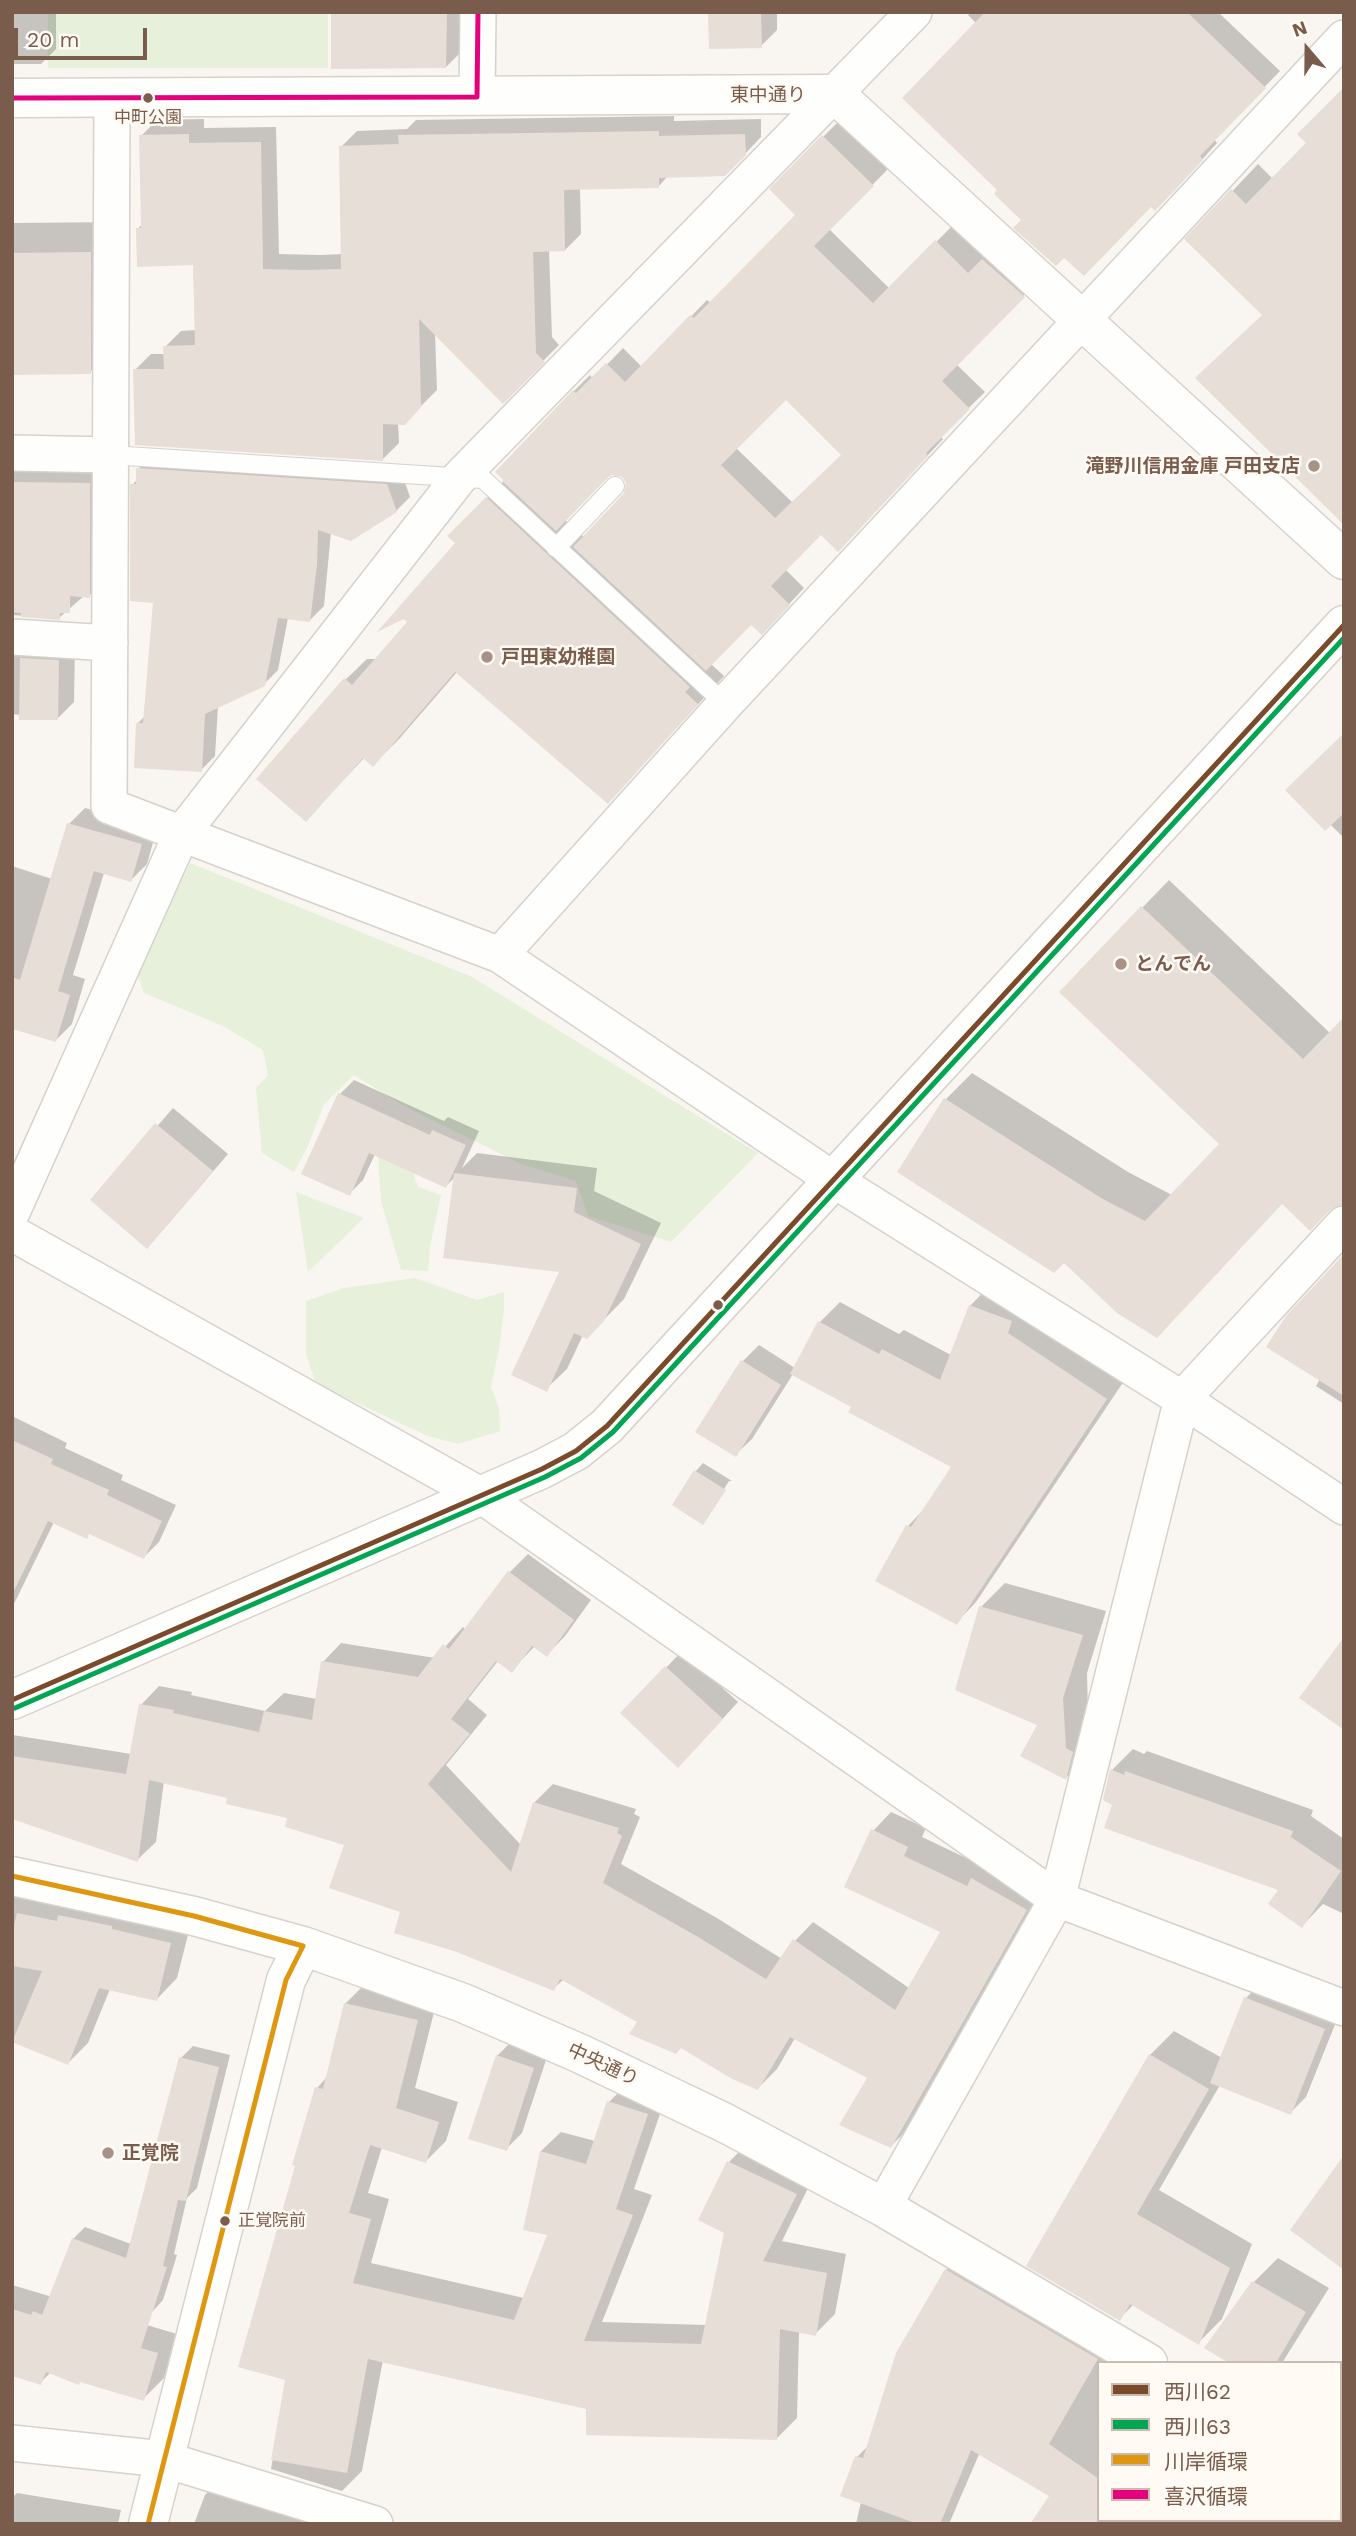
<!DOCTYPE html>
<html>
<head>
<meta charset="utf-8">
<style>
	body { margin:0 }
	#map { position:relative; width:1356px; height:2536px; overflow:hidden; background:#f9f5f0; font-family:"Work Sans","Noto Sans JP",sans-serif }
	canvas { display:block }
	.frame { position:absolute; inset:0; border:14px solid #7a5c4d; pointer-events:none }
	.legend { position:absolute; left:1097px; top:2361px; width:245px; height:161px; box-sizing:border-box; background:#fffaf3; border:2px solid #cabbb1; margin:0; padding:9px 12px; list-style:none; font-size:21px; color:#7a5c4d }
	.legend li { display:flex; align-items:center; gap:14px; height:35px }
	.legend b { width:35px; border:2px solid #cabbb1 }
	.north { position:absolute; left:1272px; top:14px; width:70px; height:70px; -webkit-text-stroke:5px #fffaf3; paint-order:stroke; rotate:340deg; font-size:19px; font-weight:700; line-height:28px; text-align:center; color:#7a5c4d }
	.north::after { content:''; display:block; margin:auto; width:24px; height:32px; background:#7a5c4d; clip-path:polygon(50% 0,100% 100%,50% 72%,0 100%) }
	.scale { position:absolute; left:14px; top:28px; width:133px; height:32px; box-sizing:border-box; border:4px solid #7a5c4d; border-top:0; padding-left:9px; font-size:21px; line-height:24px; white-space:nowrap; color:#7a5c4d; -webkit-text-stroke:5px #fffaf3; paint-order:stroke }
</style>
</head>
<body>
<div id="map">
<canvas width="1356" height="2536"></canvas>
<div class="frame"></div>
<ul class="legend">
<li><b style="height:9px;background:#7a4b2a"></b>西川62</li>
<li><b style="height:9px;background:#00a651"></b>西川63</li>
<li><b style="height:9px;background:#de970f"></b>川岸循環</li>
<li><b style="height:9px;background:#e5007d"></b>喜沢循環</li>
</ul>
<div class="north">N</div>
<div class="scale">20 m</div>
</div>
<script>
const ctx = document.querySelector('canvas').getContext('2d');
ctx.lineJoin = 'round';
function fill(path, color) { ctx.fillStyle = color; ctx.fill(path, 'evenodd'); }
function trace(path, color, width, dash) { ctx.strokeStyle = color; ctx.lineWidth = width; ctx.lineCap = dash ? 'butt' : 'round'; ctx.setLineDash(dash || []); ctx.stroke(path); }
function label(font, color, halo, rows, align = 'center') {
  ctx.font = font + ' "Work Sans","Noto Sans JP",sans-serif'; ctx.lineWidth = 5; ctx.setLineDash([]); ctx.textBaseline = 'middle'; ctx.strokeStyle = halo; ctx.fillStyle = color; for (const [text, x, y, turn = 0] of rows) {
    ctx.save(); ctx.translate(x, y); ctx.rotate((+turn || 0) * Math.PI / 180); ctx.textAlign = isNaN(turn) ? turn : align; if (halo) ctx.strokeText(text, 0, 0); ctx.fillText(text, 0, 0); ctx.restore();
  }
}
fill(new Path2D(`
	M48 12H328V68H48Z
	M190 863 472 977 758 1153 671 1242 588 1216 576 1181 521 1164 402 1105 354 1075 324 1104 308 1146 294 1172 262 1153 256 1088 268 1075 263 1050 223 1026 144 993 137 973Z
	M405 1121 419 1139 411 1167 418 1187 441 1195 430 1246 428 1271 401 1270 381 1201 378 1154 384 1126Z
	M296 1192 364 1218 308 1272Z
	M415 1278 477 1300 504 1292V1310L499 1349 491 1387 499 1408 500 1431 458 1444 428 1436 316 1384 306 1354V1301L344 1288Z`), '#e7f0db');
fill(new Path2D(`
	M12 12H56V49L41 64H12Z
	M333 12H460V53L446 67H332Z
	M711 12H777V30L761 46 710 47Z
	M971 12H1218L1280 71 1214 139 1217 143 1171 194 1151 205 1023 220 1000 190 976 23 968 15Z
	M1344 89 1264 315 1187 239 1258 164 1273 179 1309 143Z
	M674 116V121L761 119V137L725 175 668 176 658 187 580 188 581 234 565 250H549L552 337 559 345 503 401 435 333 437 390 404 423H398L399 443 383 459 135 370 151 354H165V347L181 331 196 330 195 264 138 229 143 223 141 136 157 120 204 119V128L276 127 279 254 321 255 342 254 341 147 357 131 407 129 416 120Z
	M839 121 888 169 829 229 890 289 952 226 986 258 1000 244 1039 280 956 364 985 392 940 436 943 439 854 534 821 533 785 569 804 588 777 617 751 623 711 664 724 676 608 802 457 672 400 738 373 765 365 757 306 820 339 686 367 659H377L409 622 457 543 449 536 506 479 574 391 590 375 593 379 623 348 642 367 707 300 711 303 798 215 771 189ZM786 397 843 454 793 503 736 448ZM612 473 623 476 628 483 625 494 584 537 565 520Z
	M121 222V341L90 372 12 373V223Z
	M152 455 401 471 410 497 396 511 331 532 324 606 310 620 288 618 278 670 264 684 218 706 215 756 201 770 138 723 145 716 155 602 132 485 138 479V469Z
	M12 467 106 468 105 580 89 596 85 595 59 618 12 615Z
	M12 632 75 644 74 702 57 719 12 714Z
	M1344 735V838L1330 824Z
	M85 808 157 828 147 864 131 880 104 873 73 975 85 979 72 1024 56 1040 12 978V866L52 879 69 824Z
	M1169 880 1330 1033 1283 1202 1183 1309 945 1100 972 1073 1128 1172 1172 1195 1221 1144 1061 992Z
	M354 1080 444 1121 448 1117 479 1131 462 1168 477 1153 597 1168 594 1191 661 1223 624 1299 587 1337 583 1335 567 1369 546 1389 562 1271 456 1176 446 1186 375 1154 363 1180 349 1194 340 1094Z
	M173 1108 228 1154 163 1230 93 1200Z
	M1344 1256V1404L1316 1386 1320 1379Z
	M990 1285 1126 1378 976 1602 956 1623 908 1526 925 1508 953 1466 854 1406 793 1374 752 1439 735 1455 743 1361 759 1345 795 1368 820 1322 840 1302 899 1334 904 1330 951 1355 970 1306Z
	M12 1416 67 1443 65 1448 123 1475 121 1480 176 1505 159 1542 144 1557 90 1533 54 1522 12 1608Z
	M703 1463 732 1481H729L707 1516H709L703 1522 674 1505 696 1471Z
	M528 1554 591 1600 565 1636 547 1655 535 1646 511 1671 498 1661 468 1699 487 1715 446 1765 521 1845 534 1803 553 1784 636 1809 634 1814 640 1817 621 1864 717 1918 782 1959 795 1941 813 1922 909 1988 942 1932 873 1831 891 1812 926 1828 922 1837 985 1867 1045 1891 910 2127 891 2146 869 2077 795 2038 777 2069 758 2088 564 1979 553 1989 402 1911 347 1843 290 1817 230 1796 164 1781 156 1842 137 1860 12 1817 13 1735 131 1754 141 1705 159 1686 192 1692 191 1695 265 1711 284 1693 317 1699 323 1662 341 1643 435 1658 463 1627 466 1630 510 1572Z
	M1005 1583 1106 1611 1087 1673 1089 1754 1066 1778 981 1607Z
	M682 1651 738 1702 695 1749 623 1713Z
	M1133 1749 1144 1754 1147 1751 1313 1810 1311 1816 1344 1839V1914L1323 1904 1302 1926 1280 1889 1105 1799 1112 1770Z
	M12 1888 191 1923 177 1978 157 1999 110 1989 88 2043 68 2063 12 2040Z
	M1262 1982 1340 2012 1306 2097 1290 2113 1220 2085 1159 2190 1252 2244 1222 2319 1198 2343 1134 2304 1119 2319 1150 2055 1174 2031 1222 2058 1246 1998Z
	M365 1984 437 2000 415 2088 458 2102 446 2141 426 2161 382 2147 368 2193 389 2199 371 2263 524 2298 549 2233 541 2151 561 2132 595 2141 609 2102 629 2082 667 2094 634 2189 652 2195 602 2322 707 2325 726 2232 700 2219 729 2162 749 2142 815 2174 782 2241 846 2254 835 2314 815 2334 799 2331 797 2418 777 2438 588 2408 383 2360 362 2471 342 2491 271 2469 287 2379 317 2088 327 2077 345 2004Z
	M514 2039 549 2051 522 2133 506 2149 497 2056Z
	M193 2046 230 2055 197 2188 187 2198 174 2254 177 2255 163 2300 152 2312 73 2239 85 2227 131 2244 181 2058Z
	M965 2252 1135 2363H1099V2520H1316L1320 2524H1033L1052 2495 980 2452 949 2524H856L861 2502 857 2457 869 2445 946 2270Z
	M1278 2258 1329 2288 1282 2363H1232L1254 2282Z
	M12 2285 177 2334 164 2378 143 2399 51 2372 40 2383 12 2374Z
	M223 2477 383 2524H194L205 2495Z
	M17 2493 121 2510 118 2524H12V2498Z`), '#0003');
fill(new Path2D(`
	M985 12H1187L1266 88 1200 156 1203 160 1155 211 1151 207 1084 276 1064 258 1056 266 1013 228 1021 220 994 194 997 190 902 98Z
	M379 13H447L446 68 331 69V14Z
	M708 13H761L762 48 709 49Z
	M1344 87V525L1195 378 1262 315 1184 239 1231 189 1246 204 1306 143 1297 134Z
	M659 131V136L745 134 746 155 725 176 659 178V188L564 190 565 251 533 252 536 353 545 362 503 404 419 319 421 407 405 425 383 424V461L135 445 133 369H164L163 346 195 345 193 265 137 267 136 228H141L139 135 189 134V143L261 142 263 269 304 270 341 269 339 146 399 144 398 135Z
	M822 135 874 186 814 246 873 303 935 240 968 273 982 259 1025 297 942 381 970 409 926 453 928 456 838 552 821 535 771 586 790 605 762 635 751 625 706 671 573 547 624 493 626 483 622 477 612 475 607 478 556 531 502 481 503 480 495 472 573 390 576 393 606 363 625 382 690 315 694 318 795 215 769 189ZM786 400 841 455 775 518 721 465Z
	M91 252V374L12 375V253Z
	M136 468 387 484 397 512 351 541 318 530 317 565 310 622 278 618 265 686 205 714 202 772 134 768 136 723H143L153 603 130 601V484H136Z
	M12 482 90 483V598L70 596V613H60V620L21 617V613L12 612Z
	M486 497 690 687 685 692 698 704 608 804 455 672 373 767 363 758 306 822 256 779 344 678 352 685 407 622 404 619 377 632 455 543 447 536Z
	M20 658 59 660 58 720H19Z
	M1344 733V813L1325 831 1285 790Z
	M67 823 142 844 131 882 94 871 58 991 70 995 56 1042 12 1029V977L20 980Z
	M1141 906 1303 1059 1344 1017V1204L1330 1210 1310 1231 1282 1204 1157 1338 1117 1313 1064 1263 1054 1273 897 1172 944 1098 1101 1198 1145 1221 1219 1144 1059 992Z
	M338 1093 430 1135 432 1130 466 1145 446 1188 369 1153 350 1196 301 1174Z
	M155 1123 213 1171 147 1249 90 1200Z
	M454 1173 577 1188 574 1212 641 1244 604 1321 587 1339 574 1333 547 1392 511 1375 559 1272 443 1258Z
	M1344 1254V1396L1266 1347 1286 1316Z
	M969 1305 1012 1321 1008 1333 1107 1399 957 1625 875 1581 906 1525 911 1527 951 1467 848 1412 851 1407 790 1374 818 1321 879 1354 882 1349 940 1380Z
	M741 1360 781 1385 736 1457 695 1432Z
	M12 1440 53 1459 51 1464 109 1490 107 1495 162 1521 144 1559 89 1534 87 1539 48 1521 12 1595Z
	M694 1470 726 1490 703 1525 672 1505Z
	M508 1571 574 1620 547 1657 532 1646 512 1673 496 1661 451 1719 470 1734 428 1784 511 1872 533 1802 619 1828 617 1833 622 1836 603 1883 698 1937 766 1979 793 1939 895 2010 940 1932 844 1887 871 1829 908 1847 904 1856 967 1886 971 1878 1027 1910 891 2148 839 2125 867 2078 790 2037 758 2090 732 2079 681 2048 676 2054 629 2034 637 2022 560 1979 554 1991 454 1951 394 1933 400 1912 329 1888 344 1845 285 1827 287 1818 226 1804 227 1798 149 1780 138 1862 12 1819V1756L126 1774 139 1704 174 1710 173 1713 259 1732 264 1711 312 1720 321 1661 418 1677 443 1644 449 1649Z
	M979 1606 1083 1635 1063 1698 1066 1748 1073 1752 1066 1780 1020 1756 1037 1725 955 1690Z
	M1344 1637V1730L1299 1698Z
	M665 1666 723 1719 678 1768 620 1713Z
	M1110 1769 1124 1775 1125 1771 1293 1831 1291 1837 1341 1871 1302 1928 1268 1904 1278 1890 1104 1828 1112 1805 1103 1800Z
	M17 1913 57 1921 58 1915 112 1926V1929L171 1943 157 2001 99 1988 68 2065 12 2042 42 1971 12 1966V1934Z
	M1244 1997 1325 2029 1291 2115 1210 2083Z
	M344 2003 418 2020 396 2108 439 2122 426 2163 370 2145 349 2213 371 2219 353 2283 514 2320 547 2235 523 2230 540 2151 586 2164 607 2101 648 2114 616 2209 633 2215 584 2341 701 2344 724 2233 698 2220 727 2161 797 2194 763 2261 827 2273 816 2336 780 2329 777 2440 586 2435V2409L368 2359 347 2473 271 2460 285 2380 238 2367 295 2166 292 2165 315 2087 323 2089Z
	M1149 2054 1209 2089 1137 2214 1230 2268 1199 2345 1130 2304 1120 2321 1026 2266Z
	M496 2055 534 2068 507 2151 468 2139Z
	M179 2057 219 2067 186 2201 178 2200 163 2266 167 2267 141 2348 158 2353 144 2401 80 2382 79 2385 46 2372 41 2385 12 2376V2309L31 2315 33 2311 42 2315 72 2238 126 2258Z
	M1344 2155V2270L1290 2230Z
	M945 2269 1098 2359 1049 2444 1099 2479V2524H1030L1049 2496 971 2450 940 2524H918L840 2496 855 2456 863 2458 896 2353Z
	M1252 2281 1306 2312 1276 2363H1229L1204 2348Z`), '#e6ded7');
const lane = new Path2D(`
	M111 455 483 479 725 704
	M556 548 615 486`);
const street = new Path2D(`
	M477 97 478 12
	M112 98 109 806 500 955 834 1180 1182 1399 1344 1507
	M12 453 111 455
	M12 637 110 643
	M500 955 725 704 1344 38
	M12 1212 182 833 459 478 914 12
	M12 1233 482 1496 1057 1899 1344 2008
	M883 2207 1057 1899 1182 1399 1344 1224
	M12 2443 163 2459 375 2524
	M1310 2524 1312 2520`);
const secondary = new Path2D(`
	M12 98 835 94 1344 560
	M12 1700 542 1469 576 1451 607 1426 1344 625
	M12 1876 194 1916 303 1946 463 2003 581 2054 725 2123 883 2207 1148 2363
	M1340 2476 1344 2478
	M148 2524 286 1980 303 1946`);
trace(lane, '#d7d1cb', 20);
trace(street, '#d7d1cb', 38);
trace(secondary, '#d9d2cb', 41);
trace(lane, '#fefefd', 18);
trace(street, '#fefefd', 35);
trace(secondary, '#fefefd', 38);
trace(new Path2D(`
	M12 1700 542 1469 576 1451 607 1426 1344 625`), '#7a4b2a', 5);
trace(new Path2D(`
	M15 1708 545 1477 581 1458 613 1432 1344 638`), '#00a651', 5);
trace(new Path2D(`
	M12 1876 194 1916 303 1946 286 1980 148 2524`), '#de970f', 5);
trace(new Path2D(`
	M12 98 477 97 478 12`), '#e5007d', 5);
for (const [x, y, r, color] of [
	[148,98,6,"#7a5c4d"],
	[1314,466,7,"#a69286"],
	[487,657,7,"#a69286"],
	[1121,964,7,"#a69286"],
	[718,1305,6,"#7a5c4d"],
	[108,2153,7,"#a69286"],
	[225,2221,6,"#7a5c4d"]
]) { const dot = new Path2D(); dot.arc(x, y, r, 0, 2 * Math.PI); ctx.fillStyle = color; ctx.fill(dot); trace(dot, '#fffaf3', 2.5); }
label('17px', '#7a5c4d', '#fffaf3', [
	["中町公園",148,118],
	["正覚院前",238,2221,"left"]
]);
label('19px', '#7a5c4d', '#fffaf3', [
	["東中通り",768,95],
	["中央通り",603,2065,25]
]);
label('bold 19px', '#7a5c4d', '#fffaf3', [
	["滝野川信用金庫 戸田支店",1300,466,"right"],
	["戸田東幼稚園",501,657],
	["とんでん",1135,964],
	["正覚院",122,2153]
], 'left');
</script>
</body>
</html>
